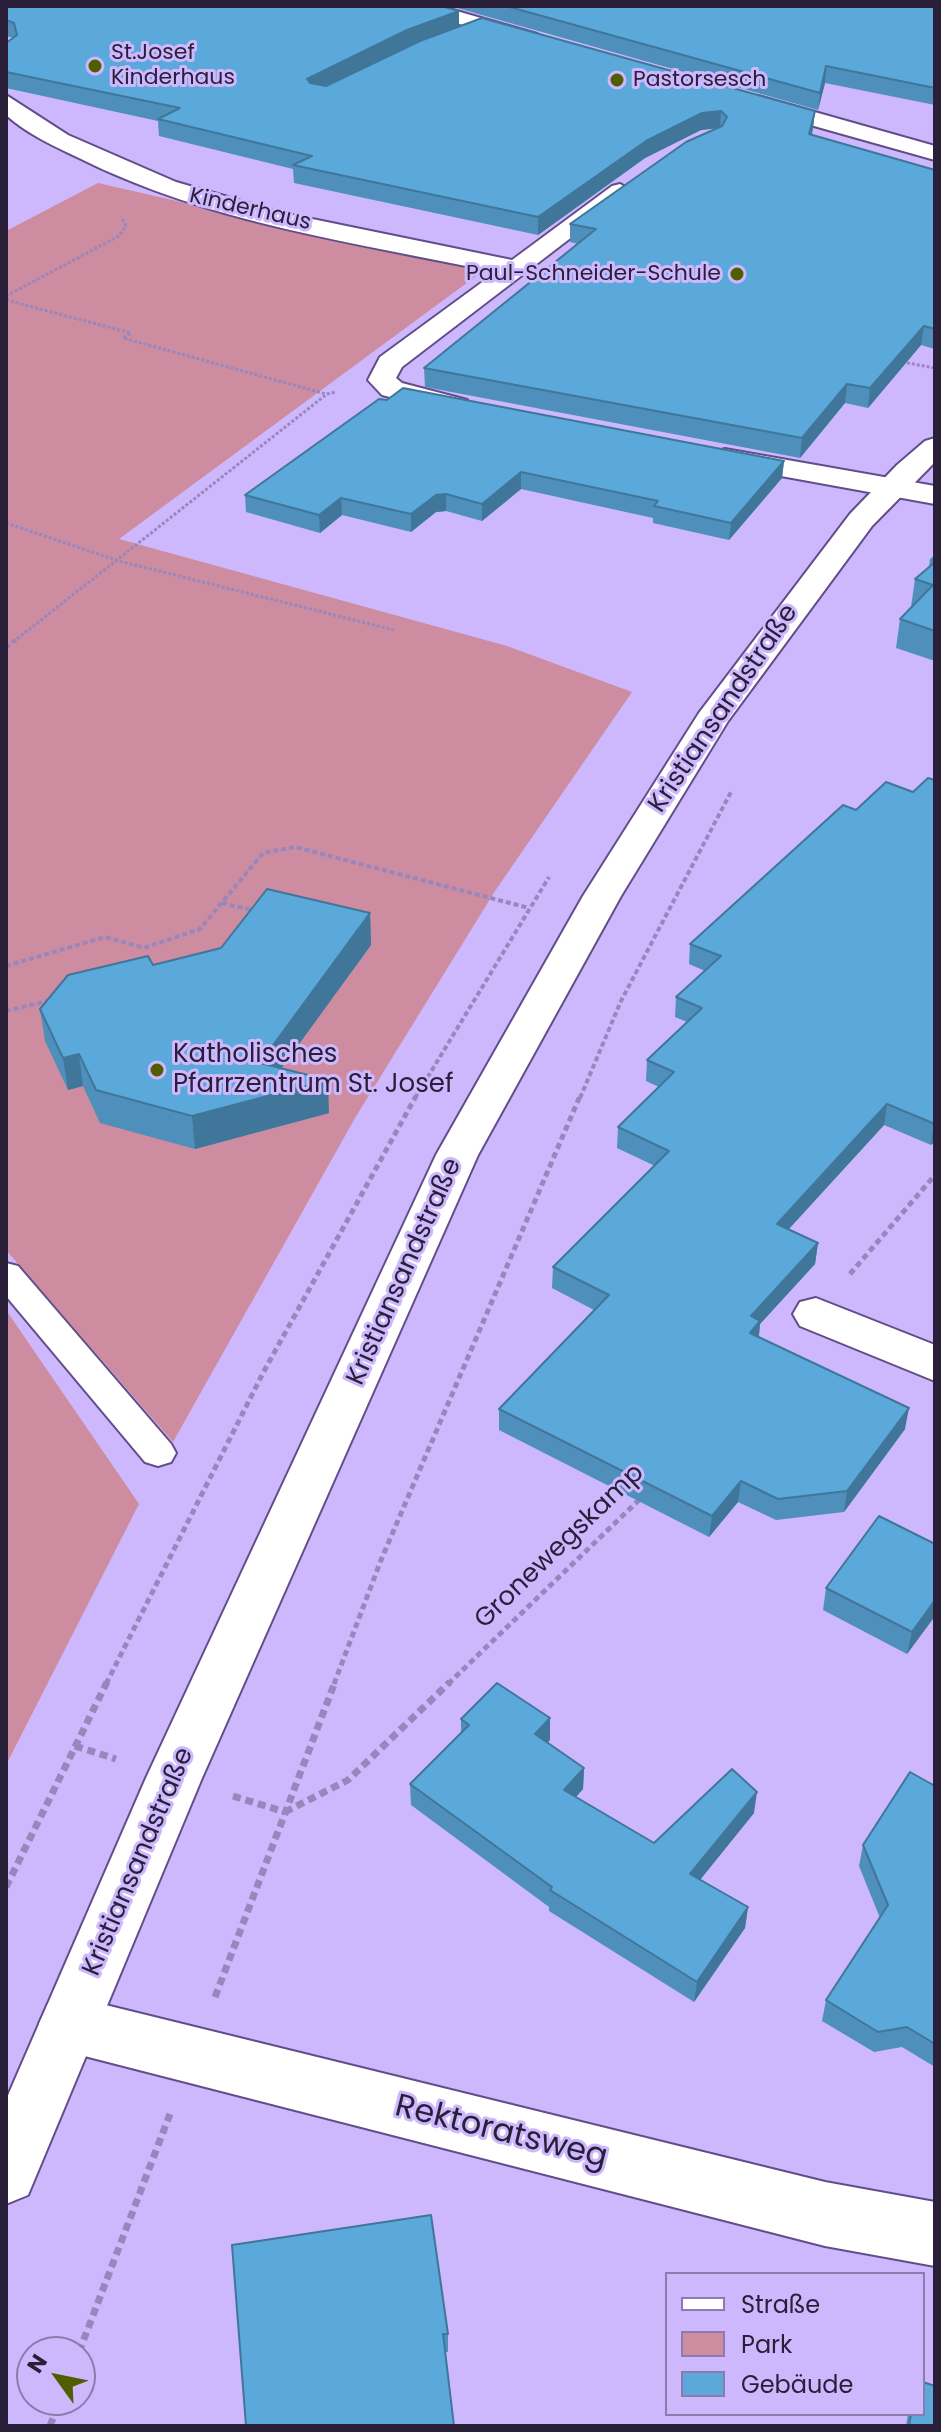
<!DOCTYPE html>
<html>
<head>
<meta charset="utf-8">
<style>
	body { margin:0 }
	#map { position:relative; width:941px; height:2432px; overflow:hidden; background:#ceb8fd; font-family:Poppins,sans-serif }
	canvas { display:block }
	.frame { position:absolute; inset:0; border:8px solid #291f39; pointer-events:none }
	.legend { position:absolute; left:665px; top:2272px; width:260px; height:144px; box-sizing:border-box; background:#ceb8fd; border:2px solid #8c7baf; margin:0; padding:10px 14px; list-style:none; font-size:24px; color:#291f39 }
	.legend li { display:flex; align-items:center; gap:16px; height:40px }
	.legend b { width:40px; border:2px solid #8c7baf }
	.north { position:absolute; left:16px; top:2336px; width:80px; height:80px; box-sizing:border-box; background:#ceb8fd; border:2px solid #8c7baf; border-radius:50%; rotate:303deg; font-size:22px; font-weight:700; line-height:32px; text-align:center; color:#291f39 }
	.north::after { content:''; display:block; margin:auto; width:28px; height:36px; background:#505e00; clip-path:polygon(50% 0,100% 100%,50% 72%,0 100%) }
</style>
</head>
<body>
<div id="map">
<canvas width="941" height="2432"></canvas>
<div class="frame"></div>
<ul class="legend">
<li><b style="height:10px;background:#fff"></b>Straße</li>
<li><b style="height:22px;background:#cd8ca0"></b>Park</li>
<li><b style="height:22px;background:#5ba8da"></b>Gebäude</li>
</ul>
<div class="north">N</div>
</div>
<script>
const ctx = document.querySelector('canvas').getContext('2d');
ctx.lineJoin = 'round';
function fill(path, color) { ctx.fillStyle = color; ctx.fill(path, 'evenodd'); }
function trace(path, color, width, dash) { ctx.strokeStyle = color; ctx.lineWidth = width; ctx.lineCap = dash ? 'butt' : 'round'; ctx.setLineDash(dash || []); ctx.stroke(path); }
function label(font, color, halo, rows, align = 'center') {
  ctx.font = font + ' Poppins,sans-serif'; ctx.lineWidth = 6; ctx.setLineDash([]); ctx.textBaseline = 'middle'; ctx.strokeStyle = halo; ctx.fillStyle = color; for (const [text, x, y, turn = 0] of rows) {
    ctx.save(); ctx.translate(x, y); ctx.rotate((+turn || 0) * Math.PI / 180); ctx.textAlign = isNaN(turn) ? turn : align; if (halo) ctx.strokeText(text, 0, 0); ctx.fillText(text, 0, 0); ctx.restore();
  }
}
fill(new Path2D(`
	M98 183 483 271 119 539 507 646 632 692 495 891 355 1118 173 1442 6 1250V231Z
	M6 1310 139 1504 6 1765Z`), '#cd8ca0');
const service = new Path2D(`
	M6 1263 18 1266 171 1444 176 1453 171 1462 158 1466 145 1462 6 1296Z`);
const minor = new Path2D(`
	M6 95 68 135 176 182 283 213 512 260 612 186 620 184 632 191 402 367 396 378 402 383 467 400 471 406 467 412 457 414 382 395 368 380 380 357 496 272C356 243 209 223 79 158 54 146 27 134 6 115Z
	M725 449 935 486V504L715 464 711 458 715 452Z
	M816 1298 935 1345V1381L800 1326 793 1314 800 1302Z
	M69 1996 825 2182 935 2202V2266L825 2246 69 2052 48 2044 39 2024 48 2004Z`);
const tertiary = new Path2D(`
	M935 438V462L872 526 728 721 621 896 478 1155 202 1778 28 2195 6 2204V2100L146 1778 436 1155 583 896 699 713 850 514 897 465 925 441Z`);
const secondary = new Path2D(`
	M407 6H439L537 34 540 38 530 44 410 10Z
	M758 96 935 146V160L750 108 747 103 750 98Z`);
trace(service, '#634d89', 4);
trace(minor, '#634d89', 4);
trace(tertiary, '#634d89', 4);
trace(secondary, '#634d89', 4);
trace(new Path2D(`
	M6 296 119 236 126 226 121 217
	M6 300 131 333 123 338 326 394
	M902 362 935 368
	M6 523 119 561 394 630
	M17 639 327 394 336 392`), '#9886bd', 3, [3, 2]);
trace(new Path2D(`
	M6 648 19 637
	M222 903 256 911
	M6 966 105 937 144 948 200 929 263 853 295 847 529 908
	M6 1011 52 1000
	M415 1098 549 877
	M580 1098 621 1001 732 790`), '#9886bd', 4, [5, 3]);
trace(new Path2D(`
	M850 1274 935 1175
	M106 1684 263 1373 416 1096
	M334 1684 381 1560 580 1096
	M448 1684 641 1498`), '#9886bd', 5, [6, 4]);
trace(new Path2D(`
	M75 1746 116 1759
	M233 1796 285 1812
	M285 1812 348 1780 450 1682
	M6 1887 107 1682
	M215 1997 335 1682
	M79 2352 170 2114
	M50 2426 60 2400`), '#9886bd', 7, [8, 5]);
fill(service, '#fff');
fill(minor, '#fff');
fill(tertiary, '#fff');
fill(secondary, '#fff');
fill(new Path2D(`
	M6 6 459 11V27L815 111 812 135 935 170V349L921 345 868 408 845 403 800 458 425 387 424 368 578 244 570 242V224L718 128 701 130 645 158 538 235 294 183 293 169 159 136 158 121 6 88V43L13 38 6 36Z
	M450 6H935V105L825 83 818 110Z
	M379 399 784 461 782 478 729 540 653 523V518L521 489 482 521 446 511 436 512 411 532 342 515 320 533 246 512 245 495Z
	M935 555V661L896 648 900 619 911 607 915 579 929 567 930 559Z
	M935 780V1141L931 1145 884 1125 789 1229 818 1243 815 1264 760 1324 759 1337 905 1429 844 1512 776 1520 738 1502 709 1537 499 1430V1409L594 1310 552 1288 553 1267 655 1166 617 1148 618 1127 659 1087 646 1081 647 1060 687 1022 675 1017 676 997 705 971 689 964 690 944 856 810 913 792Z
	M370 913 371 945 281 1068 329 1113 195 1149 100 1123 83 1086 68 1090 45 1041 40 1009 153 965Z
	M935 1544V1616L907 1654 823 1610 826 1588Z
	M550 1718V1740L547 1743 584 1768 583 1789 576 1797 654 1843 754 1813 700 1879 748 1907 745 1928 694 2002 549 1911V1907L411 1805 410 1784 461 1733V1719Z
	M935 1786V2067L902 2047 874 2052 822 2021 826 2000 880 1918 859 1866 863 1845Z
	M232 2245 448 2334V2352H445Z
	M908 2414H923L935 2426H906Z`), '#4e90bb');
fill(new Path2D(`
	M459 11V27L408 46 308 96 307 79 407 30Z
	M826 66 825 83 818 110 820 93Z
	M721 111 720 128 701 130 645 158 538 235V217L646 141 702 113Z
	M815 111 813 128 808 151 809 134Z
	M924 326 921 345 868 408 870 388Z
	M847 384 845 403 800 458 802 438Z
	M784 461 782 478 729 540 731 523Z
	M521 472V489L482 521V504Z
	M446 494V511L436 512 411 532V514L436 495Z
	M341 498 342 515 320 533 319 515Z
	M370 913 371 945 262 1095 260 1063Z
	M79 1054 83 1086 68 1090 63 1058Z
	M328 1080 329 1113 195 1149 192 1116Z
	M887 1104 884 1125 774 1245 777 1224Z
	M935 1124V1141L931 1145 934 1125Z
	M818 1243 815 1264 760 1324 758 1342 748 1354 751 1316Z
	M909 1408 905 1429 844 1512 847 1491Z
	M741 1481 738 1502 709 1537 712 1516Z
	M935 1600V1616L907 1654 912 1632Z
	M550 1718V1740L534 1756 535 1734Z
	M584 1768 583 1789 563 1811 564 1790Z
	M757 1792 754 1813 688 1895 690 1874Z
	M748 1907 745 1928 694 2002 697 1982Z`), '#407699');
const building = new Path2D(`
	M6 6H441L459 11 407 30 307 79 310 83 326 86 420 41 482 18 815 111 809 134 935 170V329L924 326 870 388 847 384 802 438 424 368 596 229 570 224 686 142 722 126 727 117 721 111 702 113 646 141 538 217 293 165 312 156 158 119 180 108 6 72V43L17 35 14 23 6 20Z
	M506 6H935V88L826 66 820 93Z
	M403 388 784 461 731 523 654 506 658 501 521 472 482 504 446 494 436 495 411 514 341 498 319 515 245 495 379 399 387 400Z
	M935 562V631L900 619 933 585 915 579Z
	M928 778 935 780V1124L887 1104 777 1224 818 1243 751 1316 760 1321 750 1333 909 1408 847 1491 778 1499 741 1481 712 1516 499 1409 609 1295 553 1267 669 1151 618 1127 674 1072 647 1060 702 1008 676 997 721 956 690 944 843 805 856 810 886 782 913 792Z
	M267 889 370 913 260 1063 328 1080 192 1116 96 1090 79 1054 63 1058 40 1009 68 975 148 956 153 965 221 948Z
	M879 1516 935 1544V1600L912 1632 826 1588Z
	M497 1683 550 1718 535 1734 584 1768 564 1790 654 1843 732 1769 757 1792 690 1874 748 1907 697 1982 550 1890 552 1887 410 1784 469 1725 461 1719Z
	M910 1772 935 1786V2044L907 2027 878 2032 826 2000 888 1905 863 1845Z
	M431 2215 448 2334H443L454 2426H246L232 2245Z
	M923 2382 935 2386V2426H909L911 2414H923Z`);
fill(building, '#5ba8da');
trace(building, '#407699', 2);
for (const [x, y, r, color] of [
	[95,66,8,"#505e00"],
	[617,80,8,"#505e00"],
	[737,274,8,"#505e00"],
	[157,1070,8,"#505e00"]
]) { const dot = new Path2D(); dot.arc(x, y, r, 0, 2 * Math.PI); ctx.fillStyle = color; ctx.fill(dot); trace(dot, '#ceb8fd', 3); }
label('22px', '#291f39', '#ceb8fd', [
	["St.Josef",111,53],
	["Kinderhaus",111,78],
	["Pastorsesch",633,80],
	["Paul-Schneider-Schule",721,274,"right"]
], 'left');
label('22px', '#291f39', '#ceb8fd', [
	["Kinderhaus",250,210,13]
]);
label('26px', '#291f39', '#ceb8fd', [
	["Kristiansandstraße",724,709,-56],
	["Kristiansandstraße",405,1272,-66],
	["Gronewegskamp",560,1547,-44],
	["Kristiansandstraße",139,1862,-67]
]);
label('26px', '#291f39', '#ceb8fd', [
	["Katholisches",173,1055],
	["Pfarrzentrum St. Josef",173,1085]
], 'left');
label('32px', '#291f39', '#ceb8fd', [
	["Rektoratsweg",501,2133,14]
]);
</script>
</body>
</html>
